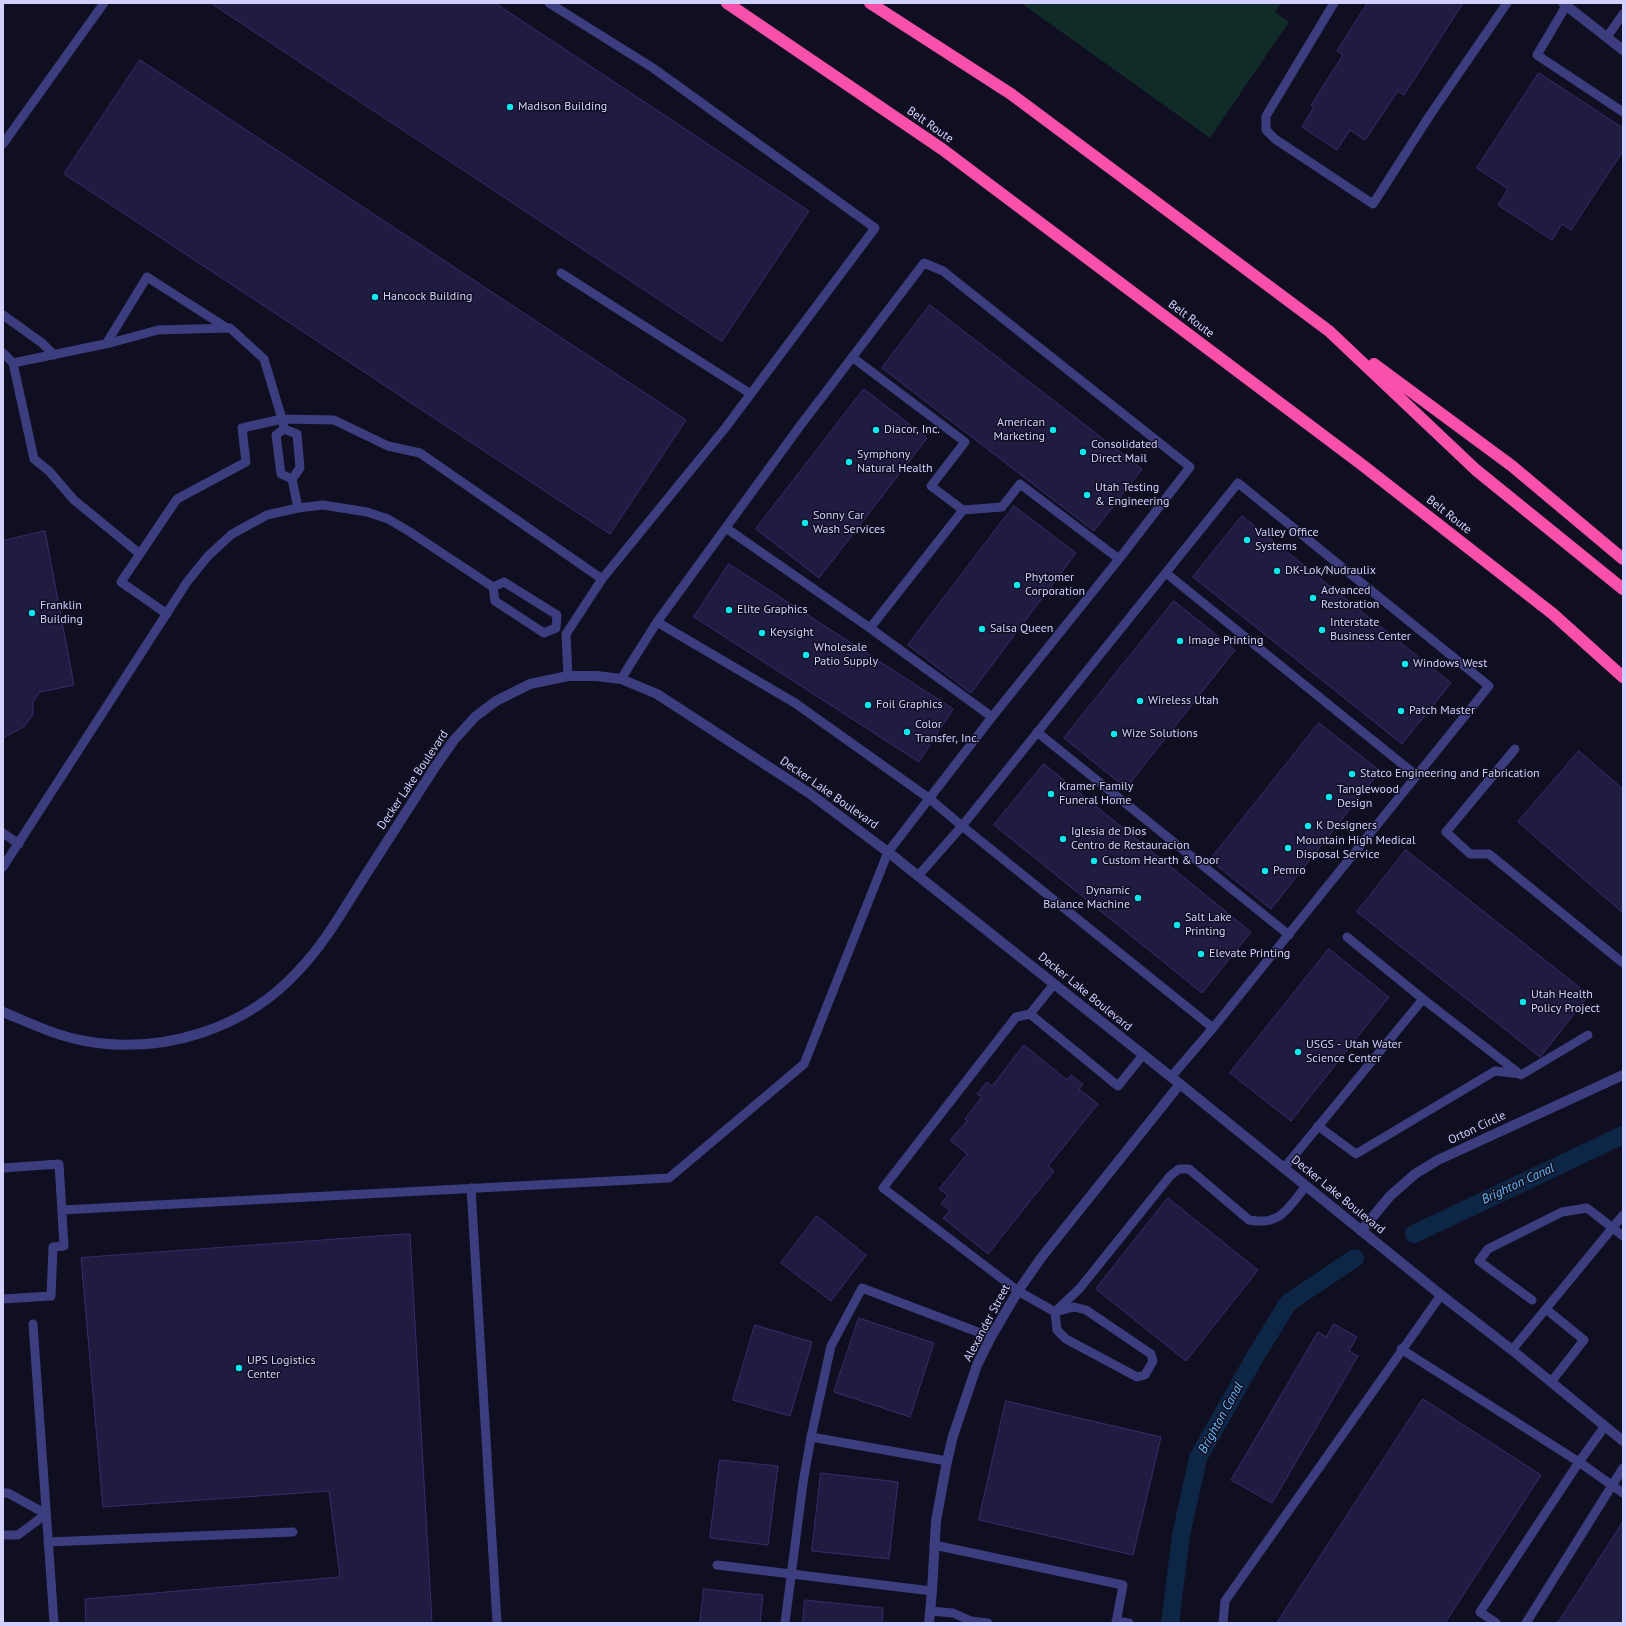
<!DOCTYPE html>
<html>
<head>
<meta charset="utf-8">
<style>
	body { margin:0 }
	#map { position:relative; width:1626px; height:1626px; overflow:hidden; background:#100e21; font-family:"PT Sans",sans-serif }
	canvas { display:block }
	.frame { position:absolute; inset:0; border:4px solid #d2d0fd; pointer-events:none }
</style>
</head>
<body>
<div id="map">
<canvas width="1626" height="1626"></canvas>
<div class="frame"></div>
</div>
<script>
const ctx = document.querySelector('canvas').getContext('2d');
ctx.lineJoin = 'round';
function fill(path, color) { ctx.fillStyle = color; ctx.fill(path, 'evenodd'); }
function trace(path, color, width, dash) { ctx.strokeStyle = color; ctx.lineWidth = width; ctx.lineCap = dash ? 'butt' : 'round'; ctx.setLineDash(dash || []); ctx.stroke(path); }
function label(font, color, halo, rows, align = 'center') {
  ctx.font = font + ' "PT Sans",sans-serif'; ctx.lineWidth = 3; ctx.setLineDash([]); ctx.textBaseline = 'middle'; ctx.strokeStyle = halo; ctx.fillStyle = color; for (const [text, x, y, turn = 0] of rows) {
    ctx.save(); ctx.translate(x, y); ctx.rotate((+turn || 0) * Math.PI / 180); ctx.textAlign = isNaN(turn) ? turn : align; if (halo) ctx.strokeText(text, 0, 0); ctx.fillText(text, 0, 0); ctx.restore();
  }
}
fill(new Path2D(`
	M1021 3H1281L1275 12 1289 22 1210 138Z`), '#112b28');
trace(new Path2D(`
	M1414 1234 1623 1135
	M1170 1623 1181 1535 1198 1458 1255 1357 1288 1303 1355 1258`), '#0e2645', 18);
const building = new Path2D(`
	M211 3H495L809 211 722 341Z
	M1368 3H1463L1404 95 1398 91 1365 140 1350 130 1337 150 1302 127 1314 107 1311 105 1343 55 1337 51Z
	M140 60 686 420 610 534 64 174Z
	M1539 73 1623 128V151L1571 230 1562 224 1552 240 1498 205 1508 189 1477 168Z
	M930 305 1142 469 1094 531 882 368Z
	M864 389 927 438 819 578 756 529Z
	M1014 506 1076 553 971 693 908 645Z
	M1242 516 1451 683 1402 744 1193 577Z
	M45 531 74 685 40 692 33 702V714L25 726 3 738V541Z
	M729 564 953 709 919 762 694 617Z
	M1174 601 1235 650 1126 788 1064 738Z
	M1319 723 1380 771 1271 909 1210 860Z
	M1579 751 1623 789V913L1518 822Z
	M1044 764 1251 932 1202 993 994 825Z
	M1406 850 1589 995 1541 1056 1540 1057 1357 912Z
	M1329 949 1389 997 1291 1121 1230 1073Z
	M1024 1045 1067 1080 1071 1075 1083 1084 1079 1089 1098 1104 1048 1166 1054 1171 988 1254 943 1218 950 1211 941 1204 948 1195 939 1189 967 1154 950 1140 967 1121 965 1119 982 1097 977 1094 987 1082 992 1086Z
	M1168 1198 1258 1270 1186 1361 1096 1289Z
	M817 1216 866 1255 831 1301 781 1263Z
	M410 1234 432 1623H86L85 1599 340 1577 329 1491 103 1507 81 1258Z
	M859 1318 934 1343 910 1417 834 1392Z
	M1334 1324 1357 1337 1349 1351 1358 1356 1272 1503 1231 1480 1318 1332 1326 1337Z
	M755 1325 812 1342 790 1416 733 1400Z
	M1423 1399 1541 1475 1445 1623H1277Z
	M1006 1401 1161 1437 1133 1555 979 1520Z
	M720 1460 778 1466 768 1545 710 1538Z
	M821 1473 898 1482 889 1559 812 1551Z
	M1623 1522V1623H1558Z
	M704 1589 763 1595 760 1623H700Z
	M805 1600 883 1608 882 1623H803Z`);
fill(building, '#201b41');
trace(building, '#362e6c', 1);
trace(new Path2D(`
	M549 3 653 68 875 228 726 427 602 579 566 634 568 676
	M1334 3 1266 116V130L1275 139 1373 204 1430 115 1507 3
	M1566 6 1537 55 1623 112
	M1607 37 1623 14
	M3 144 104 3
	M561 273 751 394
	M3 315 42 343 54 355
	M106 344 147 277 227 328
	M3 353 13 363 110 343 158 330 230 328 264 359 282 419 334 420 388 446 420 453 602 579
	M852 357 965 442 931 486 963 510
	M13 363 34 459 49 471 74 500 140 554
	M292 479 281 474 276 435 284 429 297 434 300 468 292 479 298 508
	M1238 483 1489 686 1213 1028 962 826Z
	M726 528 870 628
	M1166 573 1417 776
	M504 582 557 615 556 628 544 633 495 601 493 587Z
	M167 614 121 582 177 499 246 462 242 428 282 419 284 429
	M621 679 657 622
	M1037 732 1289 935
	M1515 749 1446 832 1470 854H1489L1623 963
	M3 833 19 844
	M3 867 187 582 208 556 232 534 267 515 298 508 323 505 367 512 388 519 410 532 493 587
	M918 876 962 826 930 799 795 703 657 622 800 426 924 263 943 271 1190 467 1119 559
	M1347 937 1423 999
	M1054 984 1030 1014 1016 1017 883 1188 1018 1291 1055 1312 1074 1307 1086 1310 1151 1354 1153 1361 1145 1375 1137 1377 1066 1339 1057 1330 1055 1312 1080 1288 1170 1176 1179 1169H1189L1249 1220C1281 1226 1288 1208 1306 1186
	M1030 1014 1118 1086 1143 1055
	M1171 1077 1213 1028
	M1318 1126 1356 1154 1495 1071 1520 1074
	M3 1168 59 1164 64 1246 53 1247 51 1296 3 1299
	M1284 1168 1423 999 1521 1075 1588 1035
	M471 1188 497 1623
	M62 1210 669 1178 804 1064 888 852 992 717 1119 559 1020 484 1002 507 963 510 870 628 992 717
	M1532 1300 1479 1261 1488 1249 1562 1212 1587 1208 1623 1236
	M1546 1309 1584 1340 1551 1382
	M33 1324 54 1623
	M1401 1349 1579 1462 1623 1493
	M1512 1350 1623 1215
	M947 1461 811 1437 831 1346 862 1288 991 1337
	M3 1493H8L46 1514
	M3 1535H18L46 1514
	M48 1542 293 1532
	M934 1545 1123 1585 1116 1623
	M717 1565 932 1591
	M930 1611 953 1613 971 1621 988 1623
	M1116 1621 1129 1623
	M785 1623 803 1483 811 1437
	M1223 1623 1225 1601 1441 1295
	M1496 1623 1480 1612 1579 1462 1605 1426
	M1526 1623 1623 1468`), '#3b3d7e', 9);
trace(new Path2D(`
	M1563 3 1623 50
	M3 1012C30 1023 56 1036 85 1041 163 1055 246 1029 299 970 325 943 343 910 363 879 387 842 411 804 435 767L454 740 475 717 496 701 530 684 568 676H597L621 679 657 694 809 793 888 852 1180 1084 1441 1295 1512 1350 1623 1441
	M1361 1231 1390 1196 1415 1174 1438 1160 1623 1075
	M929 1623 932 1591 936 1521 947 1461 953 1436 977 1365 991 1337 1018 1291 1041 1258 1180 1084`), '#3b3d7e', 10);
trace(new Path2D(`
	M727 3 942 149 1361 464 1553 614 1623 677
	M870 3 1011 94 1329 331 1476 470 1623 589
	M1374 364 1512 466 1623 559`), '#f850ab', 12);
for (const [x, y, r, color] of [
	[510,107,4,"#09e7ef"],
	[375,297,4,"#09e7ef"],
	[876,430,4,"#09e7ef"],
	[1053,430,4,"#09e7ef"],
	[1083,452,4,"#09e7ef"],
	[849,462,4,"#09e7ef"],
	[1087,495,4,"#09e7ef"],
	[805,523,4,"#09e7ef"],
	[1247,540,4,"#09e7ef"],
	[1277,571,4,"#09e7ef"],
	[1017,585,4,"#09e7ef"],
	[1313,598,4,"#09e7ef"],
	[729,610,4,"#09e7ef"],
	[32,613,4,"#09e7ef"],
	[982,629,4,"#09e7ef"],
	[1322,630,4,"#09e7ef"],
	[762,633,4,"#09e7ef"],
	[1180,641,4,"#09e7ef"],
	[806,655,4,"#09e7ef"],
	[1405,664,4,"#09e7ef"],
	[1140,701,4,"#09e7ef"],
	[868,705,4,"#09e7ef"],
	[1401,711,4,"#09e7ef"],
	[907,732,4,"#09e7ef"],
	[1114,734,4,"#09e7ef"],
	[1352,774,4,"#09e7ef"],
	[1051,794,4,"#09e7ef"],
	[1329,797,4,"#09e7ef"],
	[1308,826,4,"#09e7ef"],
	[1063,839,4,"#09e7ef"],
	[1288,848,4,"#09e7ef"],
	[1094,861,4,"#09e7ef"],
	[1265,871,4,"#09e7ef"],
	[1138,898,4,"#09e7ef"],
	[1177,925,4,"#09e7ef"],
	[1201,954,4,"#09e7ef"],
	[1523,1002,4,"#09e7ef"],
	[1298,1052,4,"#09e7ef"],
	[239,1368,4,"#09e7ef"]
]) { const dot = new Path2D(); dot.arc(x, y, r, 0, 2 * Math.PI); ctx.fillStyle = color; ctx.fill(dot); trace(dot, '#100e21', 1.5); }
label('12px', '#d2d0fd', '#100e21', [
	["Madison Building",518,107],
	["Hancock Building",383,297],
	["American",1045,423,"right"],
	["Marketing",1045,437,"right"],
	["Diacor, Inc.",884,430],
	["Consolidated",1091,445],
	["Direct Mail",1091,459],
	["Symphony",857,455],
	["Natural Health",857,469],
	["Utah Testing",1095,488],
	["& Engineering",1095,502],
	["Sonny Car",813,516],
	["Wash Services",813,530],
	["Valley Office",1255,533],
	["Systems",1255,547],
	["DK-Lok/Nudraulix",1285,571],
	["Phytomer",1025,578],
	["Corporation",1025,592],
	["Advanced",1321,591],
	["Restoration",1321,605],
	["Franklin",40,606],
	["Building",40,620],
	["Elite Graphics",737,610],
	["Interstate",1330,623],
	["Business Center",1330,637],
	["Salsa Queen",990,629],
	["Keysight",770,633],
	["Image Printing",1188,641],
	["Wholesale",814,648],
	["Patio Supply",814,662],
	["Windows West",1413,664],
	["Wireless Utah",1148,701],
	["Foil Graphics",876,705],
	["Patch Master",1409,711],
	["Color",915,725],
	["Transfer, Inc.",915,739],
	["Wize Solutions",1122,734],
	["Statco Engineering and Fabrication",1360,774],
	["Kramer Family",1059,787],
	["Funeral Home",1059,801],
	["Tanglewood",1337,790],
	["Design",1337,804],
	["K Designers",1316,826],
	["Iglesia de Dios",1071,832],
	["Centro de Restauracion",1071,846],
	["Mountain High Medical",1296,841],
	["Disposal Service",1296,855],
	["Custom Hearth & Door",1102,861],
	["Pemro",1273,871],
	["Dynamic",1130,891,"right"],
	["Balance Machine",1130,905,"right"],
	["Salt Lake",1185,918],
	["Printing",1185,932],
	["Elevate Printing",1209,954],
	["Utah Health",1531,995],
	["Policy Project",1531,1009],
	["USGS - Utah Water",1306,1045],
	["Science Center",1306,1059],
	["UPS Logistics",247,1361],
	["Center",247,1375]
], 'left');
label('12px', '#d2d0fd', '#100e21', [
	["Belt Route",930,125,35],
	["Belt Route",1191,319,37],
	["Belt Route",1449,515,38],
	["Decker Lake Boulevard",413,780,-56],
	["Decker Lake Boulevard",829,793,35],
	["Decker Lake Boulevard",1085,992,39],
	["Orton Circle",1477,1128,-25],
	["Decker Lake Boulevard",1338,1195,39],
	["Alexander Street",987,1323,-62]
]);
label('italic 13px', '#62bdf9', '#100e21', [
	["Brighton Canal",1518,1184,-25],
	["Brighton Canal",1221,1418,-61]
]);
</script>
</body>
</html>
